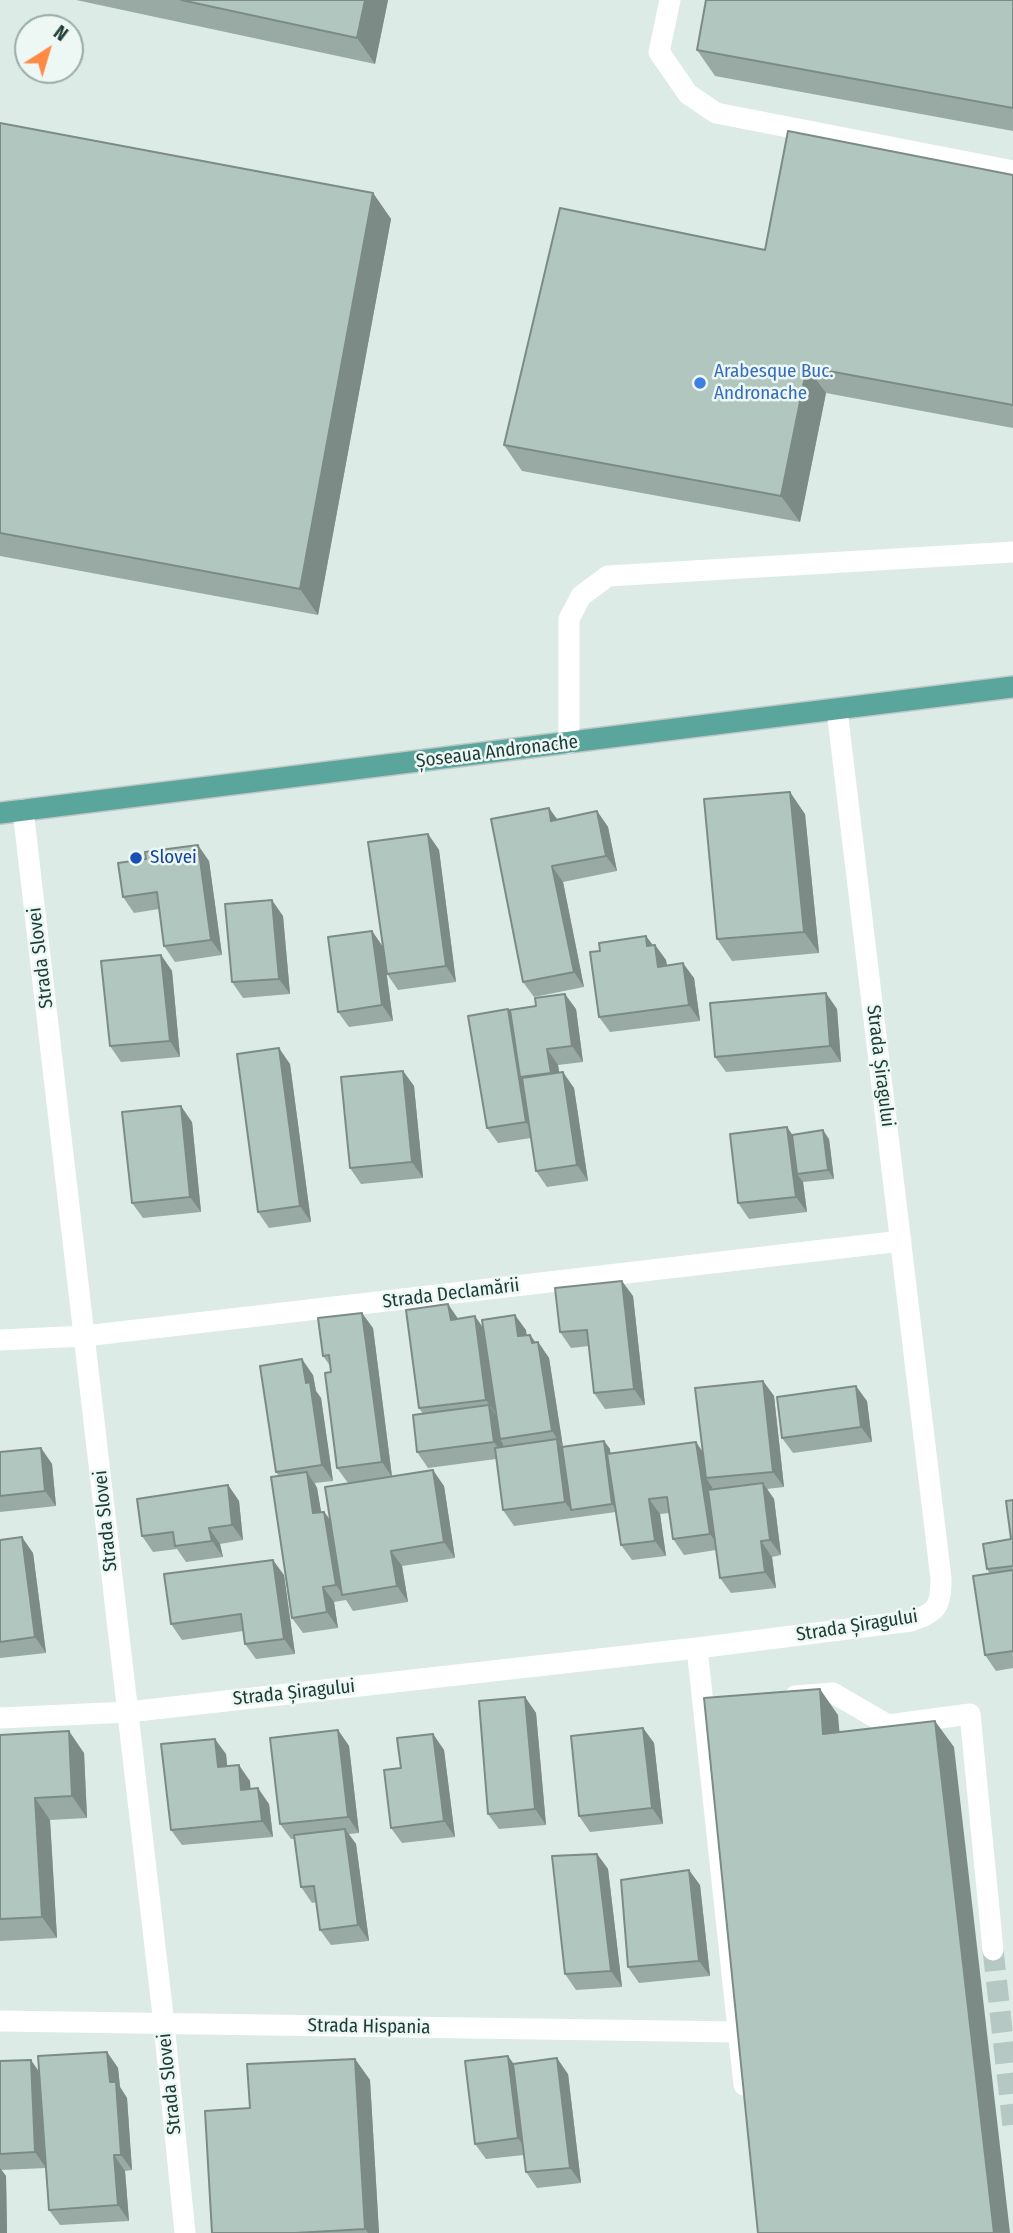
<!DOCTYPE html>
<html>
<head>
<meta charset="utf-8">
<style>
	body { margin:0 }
	#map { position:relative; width:1013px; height:2233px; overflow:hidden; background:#dcebe6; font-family:"Fira Sans Condensed",sans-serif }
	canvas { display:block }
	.north { position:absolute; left:14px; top:14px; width:70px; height:70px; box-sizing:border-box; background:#edf7f3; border:2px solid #9aaca8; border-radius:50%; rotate:37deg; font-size:19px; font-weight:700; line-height:28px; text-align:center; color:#1d3c37 }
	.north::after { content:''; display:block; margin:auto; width:24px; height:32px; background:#ff8a46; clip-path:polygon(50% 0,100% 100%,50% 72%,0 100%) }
</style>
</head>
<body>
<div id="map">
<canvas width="1013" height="2233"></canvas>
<div class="north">N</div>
</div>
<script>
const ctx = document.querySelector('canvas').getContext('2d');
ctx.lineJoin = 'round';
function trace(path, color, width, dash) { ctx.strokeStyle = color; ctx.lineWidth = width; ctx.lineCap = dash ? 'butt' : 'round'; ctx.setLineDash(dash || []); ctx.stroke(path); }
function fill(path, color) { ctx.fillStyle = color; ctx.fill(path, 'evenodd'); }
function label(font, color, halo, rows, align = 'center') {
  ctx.font = font + ' "Fira Sans Condensed",sans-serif'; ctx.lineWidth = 5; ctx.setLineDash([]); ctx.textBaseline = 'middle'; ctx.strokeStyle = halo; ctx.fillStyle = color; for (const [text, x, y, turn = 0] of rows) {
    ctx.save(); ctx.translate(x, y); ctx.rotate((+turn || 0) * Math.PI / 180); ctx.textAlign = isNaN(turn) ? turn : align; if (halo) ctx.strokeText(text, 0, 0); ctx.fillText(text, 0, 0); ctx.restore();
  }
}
trace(new Path2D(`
	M993 1950 1013 2126`), '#b6c8c3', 21, [21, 10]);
const major = new Path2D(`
	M0 813 1013 687`);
trace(major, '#c0c8c7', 24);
trace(new Path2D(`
	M670 0 659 52 688 94 716 113 1013 171
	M569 743V619L581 596 608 576 1013 552
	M23 810 164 2024 185 2233
	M0 1340 85 1336 901 1241
	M697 1648 744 2085
	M795 1696 833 1693 888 1725 970 1714 993 1950
	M0 1718 128 1712 697 1648 911 1621C937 1613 941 1606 941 1579L837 710
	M0 2021 738 2032`), '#fff', 21);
trace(major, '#5ba69c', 21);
fill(new Path2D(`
	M76 0H388L375 64Z
	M1013 0V131L715 76 697 50Z
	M0 123 373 193 391 219 318 615 0 556Z
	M1013 175V428L826 393 800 522 522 471 504 445 765 250Z
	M597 811 608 827 617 871 563 882 584 987 534 997 523 982 558 819Z
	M805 814 819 953 732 961 717 939Z
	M428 834 439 850 456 982 398 990 387 974Z
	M209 861 222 955 175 962 164 946 159 909 134 913 123 897Z
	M283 916 290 994 243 998 232 982Z
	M372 931 383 947 393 1021 349 1027 338 1012Z
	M646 936 653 945H655L666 960 667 965 694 978 700 1021 610 1032 599 1017 600 951Z
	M161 955 172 971 180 1057 121 1062 110 1046Z
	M508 1009 511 1014 576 1009 583 1062 558 1065 559 1073 574 1088 588 1181 547 1187 536 1171 531 1138 498 1143 487 1128Z
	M837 1009 841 1062 726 1072 715 1057Z
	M290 1064 311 1222 269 1228 258 1212Z
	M403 1071 414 1086 423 1178 361 1184 350 1168Z
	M192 1122 201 1212 143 1218 132 1203Z
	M787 1127 792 1135 829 1139 834 1179 803 1182 807 1212 749 1219 738 1203Z
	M633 1296 645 1405 605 1409 594 1393 589 1346 571 1348 560 1332Z
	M458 1319 483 1327 526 1330V1335H530L536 1343 538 1342 549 1358 563 1447 604 1441 610 1449V1454L703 1451 763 1381 774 1396 784 1487 767 1489 774 1499 781 1555 772 1557 776 1588 731 1593 720 1578 716 1550 684 1555 673 1539 670 1513 660 1514 666 1556 632 1560 621 1545 616 1512 514 1526 503 1510 496 1459 428 1468 417 1452 423 1414 419 1408Z
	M373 1328 392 1476 444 1486 455 1558 402 1566 408 1602 353 1611 346 1600 334 1602 338 1628 303 1633 292 1618 279 1476 276 1472 313 1375 316 1391 321 1398 333 1481 315 1483 317 1488 321 1512H324L330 1519 348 1483 337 1468 331 1372V1367L323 1356Z
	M867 1401 872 1442 793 1453 782 1438Z
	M41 1448 52 1464 56 1506 0 1512V1452Z
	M228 1485 239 1501 243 1540 220 1544 223 1557 186 1562 177 1549 153 1552 142 1536Z
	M1013 1500V1668L996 1671 985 1655 990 1574 987 1569 1011 1539Z
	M0 1540 33 1553 46 1653 0 1658Z
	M284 1575 295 1654 256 1659 245 1644 243 1631 182 1640 171 1624Z
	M525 1697 536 1713 546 1825 499 1829 488 1814Z
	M643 1728 654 1743 663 1824 590 1832 579 1816Z
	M338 1730 349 1746 359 1833 349 1834 356 1844 369 1941 331 1945 320 1930 317 1902 312 1903 301 1887 294 1839H291L280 1824Z
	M433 1734 444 1750 455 1837 402 1843 391 1828 401 1768Z
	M0 1735 84 1753 87 1818 50 1820 57 1938 0 1941Z
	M226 1754 227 1766 250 1781V1789L269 1804 273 1837 182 1845 171 1830Z
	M597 1854 608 1869 622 1987 576 1990 565 1974Z
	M700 1885 710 1976 639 1983 628 1967Z
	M107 2052 118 2068 120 2087 127 2098 132 2170 125 2171 129 2221 60 2225 49 2210 46 2168 1 2170 6 2176 7 2233H0V2061L39 2072Z
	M355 2059 370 2080 379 2233H212L250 2108Z
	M513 2064 568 2074 581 2183 537 2188 526 2172 524 2155 486 2159 475 2144Z`), '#99aaa5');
fill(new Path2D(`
	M365 0H388L375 64 357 38Z
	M373 193 391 219 318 615 300 589Z
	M807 367 826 393 800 522 781 496Z
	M790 792 805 814 819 953 804 932Z
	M549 808 560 823 551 821Z
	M597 811 608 827 617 871 606 856Z
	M428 834 439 850 456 982 446 966Z
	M198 845 209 861 222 955 211 940Z
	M552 866 563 882 584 987 574 972Z
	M272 900 283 916 290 994 279 979Z
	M372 931 383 947 393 1021 382 1005Z
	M646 936 656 950 655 945 666 960 669 982 658 967 647 946Z
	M161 955 172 971 180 1057 170 1041Z
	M683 963 694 978 700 1021 689 1005Z
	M826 993 837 1009 841 1062 830 1046Z
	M565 994 576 1009 583 1062 572 1046Z
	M508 1009 519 1024 520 1077 529 1089 537 1137 526 1122Z
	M279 1048 290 1064 311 1222 300 1206Z
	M547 1049 558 1065 562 1088 551 1073Z
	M403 1071 414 1086 423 1178 412 1162Z
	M563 1072 574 1088 588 1181 577 1165Z
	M181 1106 192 1122 201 1212 190 1197Z
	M787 1127 798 1143 797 1174 803 1182 807 1212 796 1197Z
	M823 1130 829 1139 834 1179 828 1170Z
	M622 1281 633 1296 645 1405 634 1389Z
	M448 1304 459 1320H451Z
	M362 1313 373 1328 392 1477 382 1462Z
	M515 1315 526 1330 529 1352 518 1336Z
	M475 1316 486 1332 497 1415 486 1400Z
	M530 1335 538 1346V1342L549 1358 563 1447 552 1431Z
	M302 1359 313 1375 316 1391 321 1398 333 1481 322 1465 306 1383Z
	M763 1381 774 1396 784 1487 773 1472Z
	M856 1386 867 1401 872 1442 861 1427Z
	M489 1405 500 1421V1439L503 1444 505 1458 494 1442Z
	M557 1439 568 1455 571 1510 565 1502Z
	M604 1441 610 1449 618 1512 612 1504Z
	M696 1442 707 1458 706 1478 712 1487 721 1549 710 1534Z
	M41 1448 52 1464 56 1506 45 1491Z
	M433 1470 444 1486 455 1558 444 1542Z
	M307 1472 317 1488 324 1529 313 1513Z
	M763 1483 774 1499 781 1555 770 1540Z
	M228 1485 239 1501 243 1540 232 1525Z
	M649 1499 660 1514 666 1556 655 1541Z
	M324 1512 335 1527 343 1595 336 1585Z
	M209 1528 220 1544 223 1557 212 1541Z
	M22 1537 33 1553 46 1653 35 1637Z
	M761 1541 772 1557 776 1588 765 1572Z
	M391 1551 402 1566 408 1602 397 1586Z
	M273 1560 284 1575 295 1654 284 1639Z
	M323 1587 334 1602 338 1628 327 1612Z
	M820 1689 838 1715 842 1760 823 1734Z
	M525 1697 536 1713 546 1825 535 1809Z
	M935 1721 954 1747 1010 2233H994Z
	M643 1728 654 1743 663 1824 652 1808Z
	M338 1730 349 1746 359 1833 348 1817Z
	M69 1731 84 1753 87 1818 72 1796Z
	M433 1734 444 1750 455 1837 444 1821Z
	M215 1739 226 1754 229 1783 218 1767Z
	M239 1765 250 1781 252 1805 241 1790Z
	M258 1788 269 1804 273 1837 262 1821Z
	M35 1798 50 1820 57 1938 42 1917Z
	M345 1829 356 1844 369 1941 358 1925Z
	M597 1854 608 1869 622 1987 611 1971Z
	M689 1870 700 1885 710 1976 699 1961Z
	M107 2052 118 2068 120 2087 127 2098 132 2170 121 2155 110 2082Z
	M508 2056 519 2071 529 2154 518 2138Z
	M557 2058 568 2074 581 2183 570 2168Z
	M355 2059 370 2080 379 2233H368L365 2229Z
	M31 2060 42 2076 46 2168 35 2152Z
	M114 2155 125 2171 129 2221 118 2205Z
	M0 2168 6 2176 7 2233H0Z`), '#7d8b86');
const building = new Path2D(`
	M181 0H365L357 38Z
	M706 0H1013V108L697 50Z
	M0 123 373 193 300 589 0 533Z
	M788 131 1013 175V405L807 367 781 496 504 445 560 208 765 250Z
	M790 792 804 932 717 939 704 799Z
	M549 808 551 821 597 811 606 856 552 866 574 972 523 982 491 819Z
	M428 834 446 966 387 974 368 842Z
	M198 845 211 940 164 946 157 892 123 897 118 863 146 859 145 852Z
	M272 900 279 979 232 982 225 904Z
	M372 931 382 1005 338 1012 328 937Z
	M646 936 647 946 655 945 658 967 683 963 689 1005 599 1017 590 952 600 951 599 943Z
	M161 955 170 1041 110 1046 101 961Z
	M826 993 830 1046 715 1057 710 1003Z
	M565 994 572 1046 547 1049 551 1073 520 1077 510 1010 536 1006 535 998Z
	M508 1009 526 1122 487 1128 468 1016Z
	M279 1048 300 1206 258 1212 237 1054Z
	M403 1071 412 1162 350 1168 341 1077Z
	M563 1072 577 1165 536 1171 522 1078Z
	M181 1106 190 1197 132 1203 122 1112Z
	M787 1127 796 1197 738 1203 730 1134Z
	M823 1130 828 1170 797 1174 792 1135Z
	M622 1281 634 1389 594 1393 587 1330 560 1332 555 1288Z
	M448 1304 451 1320 475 1316 486 1400 419 1408 406 1310Z
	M362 1313 382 1462 337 1468 325 1373 331 1372 329 1355 323 1356 318 1318Z
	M515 1315 518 1336 530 1335 532 1343 538 1342 552 1431 500 1439 482 1320Z
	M302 1359 306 1383 310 1382 322 1465 276 1472 260 1366Z
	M763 1381 773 1472 706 1478 695 1388Z
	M856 1386 861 1427 782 1438 777 1397Z
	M489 1405 494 1442 417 1452 413 1415Z
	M557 1439 565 1502 503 1510 495 1448Z
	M604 1441 612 1504 571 1510 562 1447Z
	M696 1442 710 1534 673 1539 667 1497 649 1499 655 1541 621 1545 607 1454Z
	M41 1448 45 1491 0 1496V1452Z
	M433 1470 444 1542 391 1551 397 1586 342 1595 325 1487Z
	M307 1472 313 1513 324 1512 336 1585 323 1587 327 1612 292 1618 271 1477Z
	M763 1483 770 1540 761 1541 765 1572 720 1578 708 1490Z
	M228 1485 232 1525 209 1528 212 1541 175 1546 173 1532 142 1536 137 1499Z
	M1013 1500V1566L987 1569 983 1544 1011 1539 1006 1501Z
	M22 1537 35 1637 0 1642V1540Z
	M273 1560 284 1639 245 1644 241 1614 171 1624 164 1574Z
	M1013 1570V1651L985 1655 973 1576Z
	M820 1689 823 1734 935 1721 994 2233H758L704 1698Z
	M525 1697 535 1809 488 1814 479 1701Z
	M643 1728 652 1808 579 1816 571 1736Z
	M338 1730 348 1817 280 1824 270 1738Z
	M69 1731 72 1796 35 1798 42 1917 0 1919V1735Z
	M433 1734 444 1821 391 1828 384 1770 401 1768 397 1738Z
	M215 1739 218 1767 239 1765 241 1790 258 1788 262 1821 171 1830 161 1744Z
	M345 1829 358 1925 320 1930 314 1886 301 1887 294 1835Z
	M597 1854 611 1971 565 1974 552 1856Z
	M689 1870 699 1961 628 1967 621 1880Z
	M107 2052 110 2082H116L121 2155H114L118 2205 49 2210 38 2056Z
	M508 2056 518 2138 475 2144 465 2061Z
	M557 2058 570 2168 526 2172 513 2064Z
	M355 2059 365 2229 295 2233H212L205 2111 250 2108 247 2064Z
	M31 2060 35 2152 0 2154V2061Z`);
fill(building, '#b2c6c0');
trace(building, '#7d8b86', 2);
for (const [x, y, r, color] of [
	[700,383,7,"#3f7fe0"],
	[136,858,7,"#1a4fb4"]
]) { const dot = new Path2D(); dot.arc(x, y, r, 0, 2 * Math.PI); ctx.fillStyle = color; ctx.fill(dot); trace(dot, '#edf7f3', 2.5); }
label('19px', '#366cbe', '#edf7f3', [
	["Arabesque Buc.",714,372],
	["Andronache",714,394]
], 'left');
label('19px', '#1d3c37', '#edf7f3', [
	["Șoseaua Andronache",497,752,-7],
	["Strada Slovei",41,958,-97],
	["Strada Șiragului",880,1066,83],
	["Strada Declamării",451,1294,-7],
	["Strada Slovei",106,1521,-96],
	["Strada Șiragului",857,1626,-9],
	["Strada Șiragului",294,1693,-6],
	["Strada Hispania",369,2027,1],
	["Strada Slovei",170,2084,-96]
]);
label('19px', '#164399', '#edf7f3', [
	["Slovei",150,858]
], 'left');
</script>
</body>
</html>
